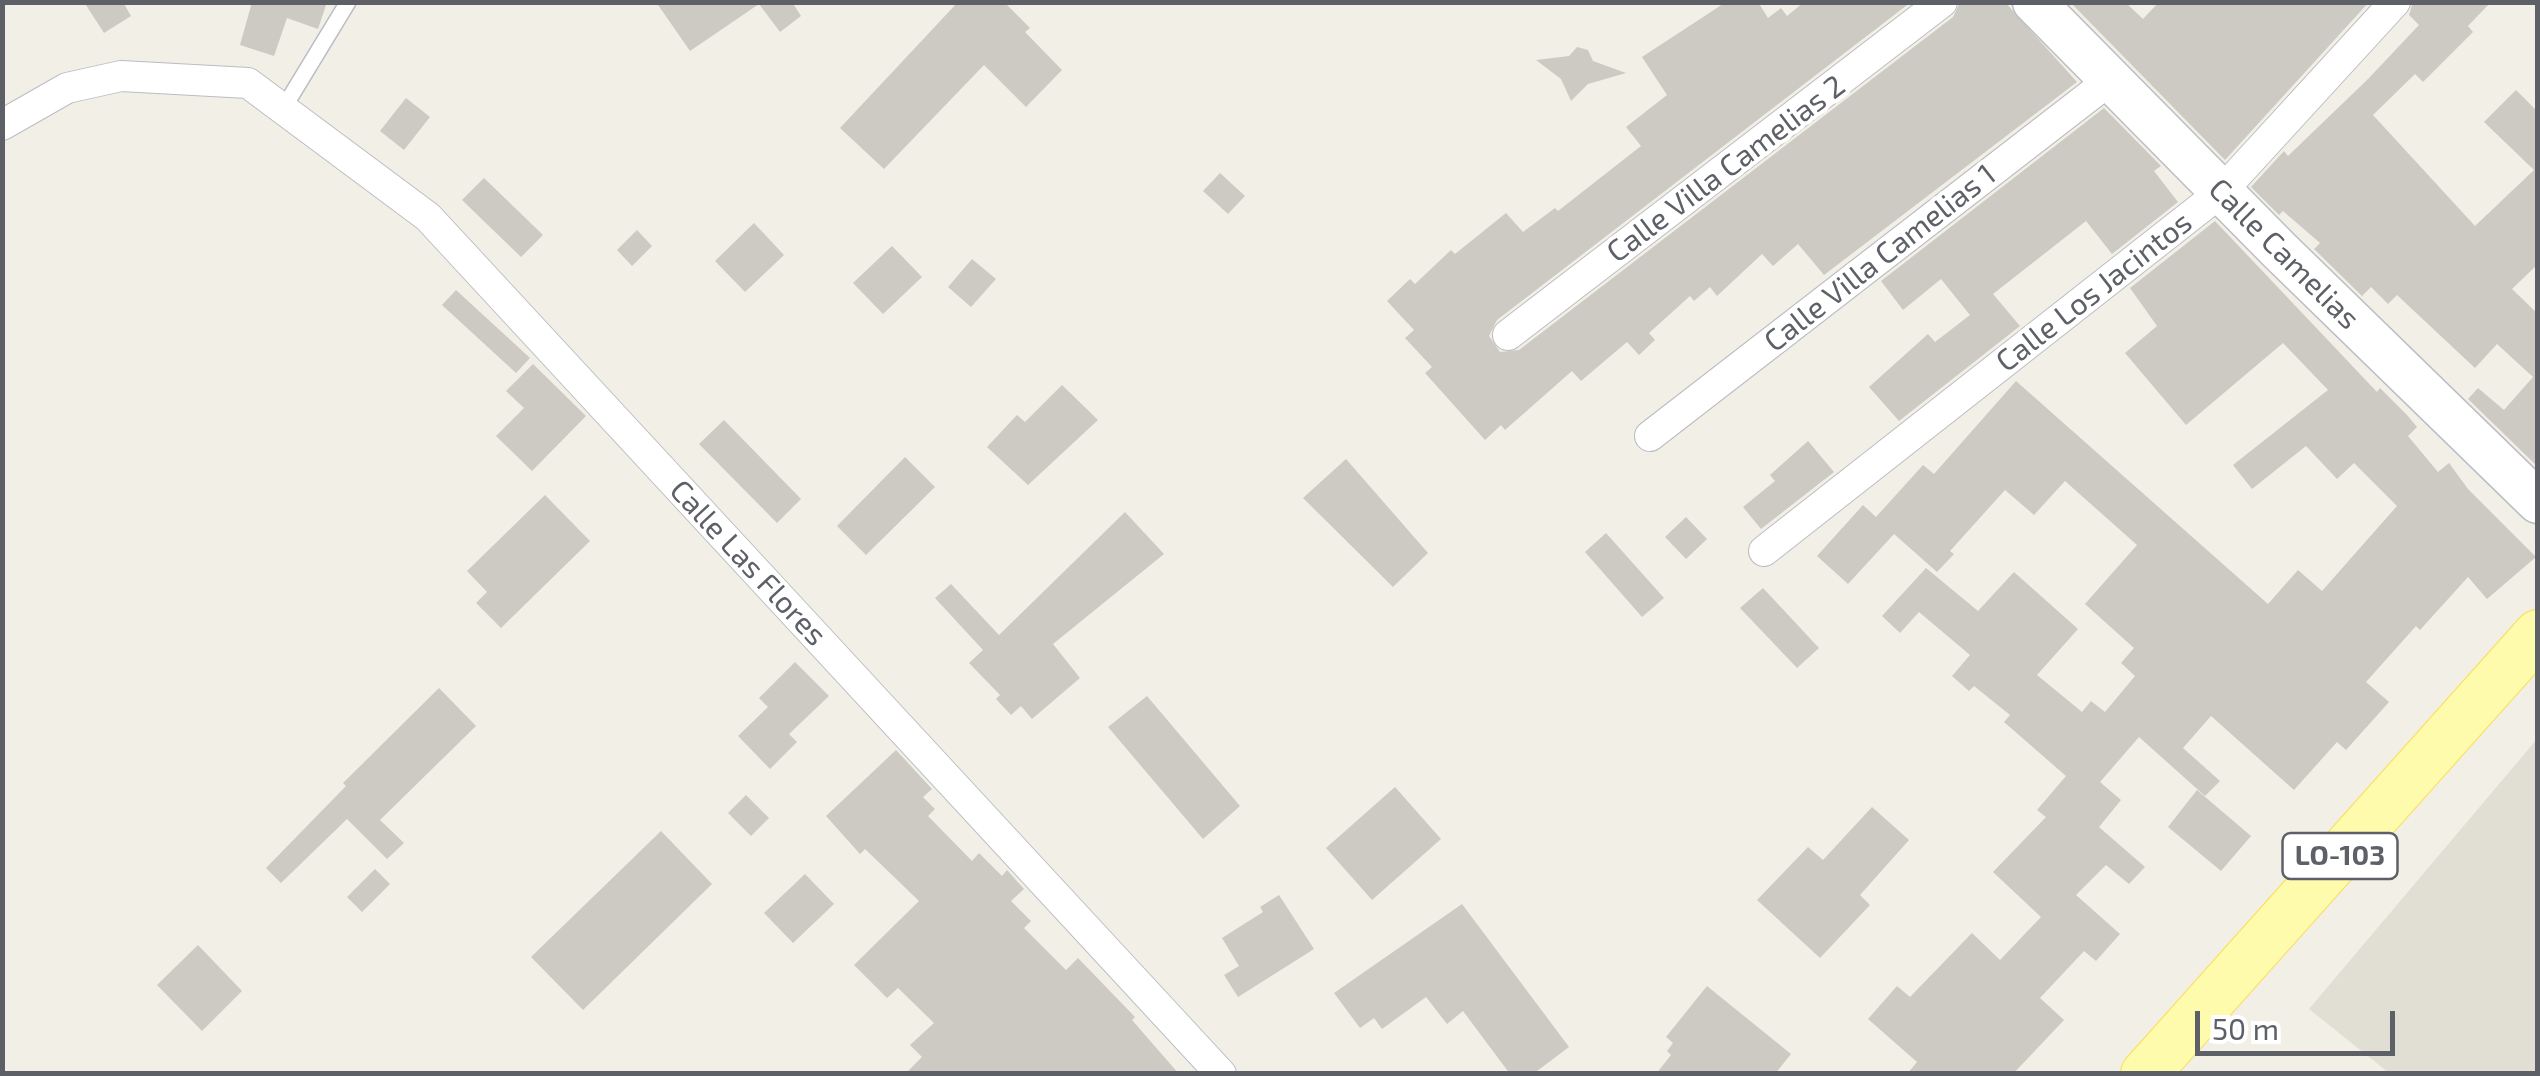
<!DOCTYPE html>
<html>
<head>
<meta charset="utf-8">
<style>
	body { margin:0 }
	#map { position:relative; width:2540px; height:1076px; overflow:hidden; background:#f1efe6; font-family:"Exo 2",sans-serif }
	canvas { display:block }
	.frame { position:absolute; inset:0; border:5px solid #5d6167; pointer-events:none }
	.scale { position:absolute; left:2195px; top:1011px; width:200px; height:45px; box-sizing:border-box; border:5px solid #5d6167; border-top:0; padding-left:12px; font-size:30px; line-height:35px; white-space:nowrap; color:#5d6167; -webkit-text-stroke:8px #fff; paint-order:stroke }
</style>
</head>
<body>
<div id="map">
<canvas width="2540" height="1076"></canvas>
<div class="frame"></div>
<div class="scale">50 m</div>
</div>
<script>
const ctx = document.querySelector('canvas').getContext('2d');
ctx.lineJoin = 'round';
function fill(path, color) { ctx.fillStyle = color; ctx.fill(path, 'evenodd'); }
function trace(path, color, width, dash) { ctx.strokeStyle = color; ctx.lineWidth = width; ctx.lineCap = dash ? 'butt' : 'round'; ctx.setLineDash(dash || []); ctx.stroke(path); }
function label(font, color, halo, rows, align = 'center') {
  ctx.font = font + ' "Exo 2",sans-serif'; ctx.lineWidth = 8; ctx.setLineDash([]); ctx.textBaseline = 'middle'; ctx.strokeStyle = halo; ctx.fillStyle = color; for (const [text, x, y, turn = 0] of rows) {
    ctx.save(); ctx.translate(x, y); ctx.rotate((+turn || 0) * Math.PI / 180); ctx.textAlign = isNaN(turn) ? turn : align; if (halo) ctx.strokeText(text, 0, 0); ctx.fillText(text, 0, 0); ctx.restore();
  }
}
fill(new Path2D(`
	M2537 739V1073H2389L2309 1009Z`), '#e1dfd4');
fill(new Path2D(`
	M84 2H123L131 16 104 33Z
	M252 2H327L318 29 287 18 274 56 240 45Z
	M656 2H792L801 16 780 32 759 4 690 51Z
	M958 2H1004L1030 28 1025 32 1062 70 1026 107 984 65 884 169 840 128Z
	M1726 2H1758L1768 18 1781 8 1787 16 1804 2H1911L1497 320 1489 336 1500 352 1519 350 1953 17 1960 2H2005L2077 82 1824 275 1798 244 1773 266 1762 254 1717 296 1710 287 1694 301 1690 296 1649 333 1655 340 1639 355 1627 342 1581 381 1572 371 1505 430 1501 425 1485 440 1425 373 1432 367 1405 338 1414 330 1387 301 1410 279 1415 284 1451 250 1455 254 1506 213 1523 232 1555 208 1558 211 1641 146 1626 127 1667 95 1642 57Z
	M2070 2H2125L2143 19 2159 2H2369L2225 160Z
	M2413 2H2491L2468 26 2473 32 2423 82 2415 74 2373 115 2475 226 2534 170 2484 122 2516 90 2538 112V264L2512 289 2538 314V467L2468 399 2478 388 2504 410 2533 377 2497 344 2475 368 2397 295 2388 304 2371 287 2362 296 2314 249 2320 243 2283 211 2279 215 2251 187 2284 151 2288 156 2368 79 2419 25 2409 15Z
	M1577 47 1588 50 1593 61 1626 73 1588 84 1571 101 1561 79 1536 60 1569 56Z
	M406 98 430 117 404 150 380 131Z
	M2104 108 2161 166 2154 171 2178 202 2112 254 2086 221 1993 294 2020 326 1899 421 1869 387 1928 334 1935 342 1970 315 1941 279 1903 310 1881 281Z
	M1220 173 1245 196 1228 214 1203 191Z
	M484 178 543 235 521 257 462 200Z
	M2215 221 2377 392 2380 388 2407 415 2417 427 2408 436 2438 472 2449 463 2468 489 2536 557 2487 599 2468 577 2420 630 2416 626 2366 682 2389 702 2346 750 2337 742 2294 790 2211 716 2183 748 2220 781 2205 796 2139 737 2100 782 2121 800 2099 827 2145 867 2129 884 2106 865 2076 895 2120 934 2096 961 2084 951 2040 998 2064 1020 2013 1074H1907L1917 1062 1868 1019 1897 986 1910 997 1972 933 2000 960 2041 917 1993 872 2046 817 2037 810 2066 776 2004 722 2010 715 1974 686 1969 691 1952 676 1970 655 1919 612 1900 633 1882 616 1926 568 1978 611 2014 572 2078 629 2037 675 2082 712 2091 701 2105 712 2135 676 2121 663 2134 648 2085 604 2137 545 2065 481 2034 515 2005 490 1950 551 1954 554 1937 572 1894 534 1848 584 1817 556 1863 505 1876 517 1923 465 1934 474 2016 381 2268 604 2298 570 2322 591 2397 506 2354 463 2337 479 2306 446 2252 489 2233 465 2328 390 2283 343 2186 425 2125 353 2157 326 2130 288Z
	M754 223 784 255 745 292 715 261Z
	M637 230 652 246 632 266 617 250Z
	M892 246 922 277 883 314 853 283Z
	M972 259 996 279 971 307 948 287Z
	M456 290 530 358 516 373 442 305Z
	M533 364 586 416 532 471 496 436 524 408 506 391Z
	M1062 385 1098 420 1028 485 987 447 1017 415 1025 422Z
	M724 420 801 499 777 523 699 444Z
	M1808 441 1834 472 1761 529 1743 507 1775 481 1770 475Z
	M905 457 935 487 866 555 837 526Z
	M1346 459 1428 553 1393 587 1303 498Z
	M545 495 590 541 501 628 476 603 487 592 467 571Z
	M1125 512 1164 554 1053 644 1080 678 1032 719 1021 706 1011 715 996 699 1000 695 969 663 983 650 935 598 951 584 999 635Z
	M1686 517 1707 539 1686 559 1665 537Z
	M1606 533 1664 598 1642 617 1585 552Z
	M1763 588 1819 648 1797 668 1740 608Z
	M795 662 829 696 789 734 797 742 770 769 738 736 768 707 759 698Z
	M439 688 476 726 380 820 404 843 387 859 347 819 281 883 266 868 346 786 343 783Z
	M1147 696 1240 806 1203 839 1108 727Z
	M896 750 932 789 923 797 935 809 928 816 972 861 979 853 1002 876 1007 870 1024 889 1011 901 1031 921 1024 928 1066 970 1078 958 1135 1017 1132 1020 1179 1074H905L922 1057 910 1045 934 1023 898 988 887 998 854 965 919 901 865 849 860 854 826 816Z
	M1395 787 1441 839 1372 900 1326 848Z
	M2197 790 2251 836 2221 871 2168 827Z
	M746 795 769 818 751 836 728 813Z
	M1872 807 1909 840 1860 895 1870 905 1820 958 1757 900 1808 847 1823 860Z
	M661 831 712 884 583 1010 531 957Z
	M375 869 390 884 362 912 347 897Z
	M805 874 834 904 793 943 764 913Z
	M1279 895 1314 949 1238 997 1224 975 1239 966 1222 938 1263 912 1260 907Z
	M1462 904 1569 1047 1533 1074H1510L1463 1011 1447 1024 1426 997 1382 1029 1374 1018 1360 1028 1334 993Z
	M198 945 242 991 202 1031 157 985Z
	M1707 986 1791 1054 1775 1074H1656L1671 1055 1667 1051 1673 1043 1666 1037Z`), '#cccac2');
const lane = new Path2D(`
	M283 109 348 2`);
const street = new Path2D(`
	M2 125 67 88 121 76 248 83 428 217 1221 1074
	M1508 335 1942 2
	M1650 436 2110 80
	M1764 551 2221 192 2395 2`);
const secondary = new Path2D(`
	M2034 2 2279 250 2538 502`);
const primary = new Path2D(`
	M2145 1074 2538 634`);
trace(lane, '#babdc2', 18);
trace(street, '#babdc2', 32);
trace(secondary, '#bbbec4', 45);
trace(primary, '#fbde54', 50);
trace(lane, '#fff', 15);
trace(street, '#fff', 30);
trace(secondary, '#fff', 42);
trace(primary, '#fffbad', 48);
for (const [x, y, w] of [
	[2340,856,115]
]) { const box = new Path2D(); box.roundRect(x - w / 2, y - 23, w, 46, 8); ctx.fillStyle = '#fff'; ctx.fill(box); trace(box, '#5d6167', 2.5); }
label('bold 28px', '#5d6167', null, [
	["LO-103",2340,856]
]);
label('30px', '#5d6167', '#fff', [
	["Calle Villa Camelias 2",1726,169,-37],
	["Calle Camelias",2284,254,45],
	["Calle Villa Camelias 1",1880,258,-38],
	["Calle Los Jacintos",2094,292,-38],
	["Calle Las Flores",748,563,47]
]);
</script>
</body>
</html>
